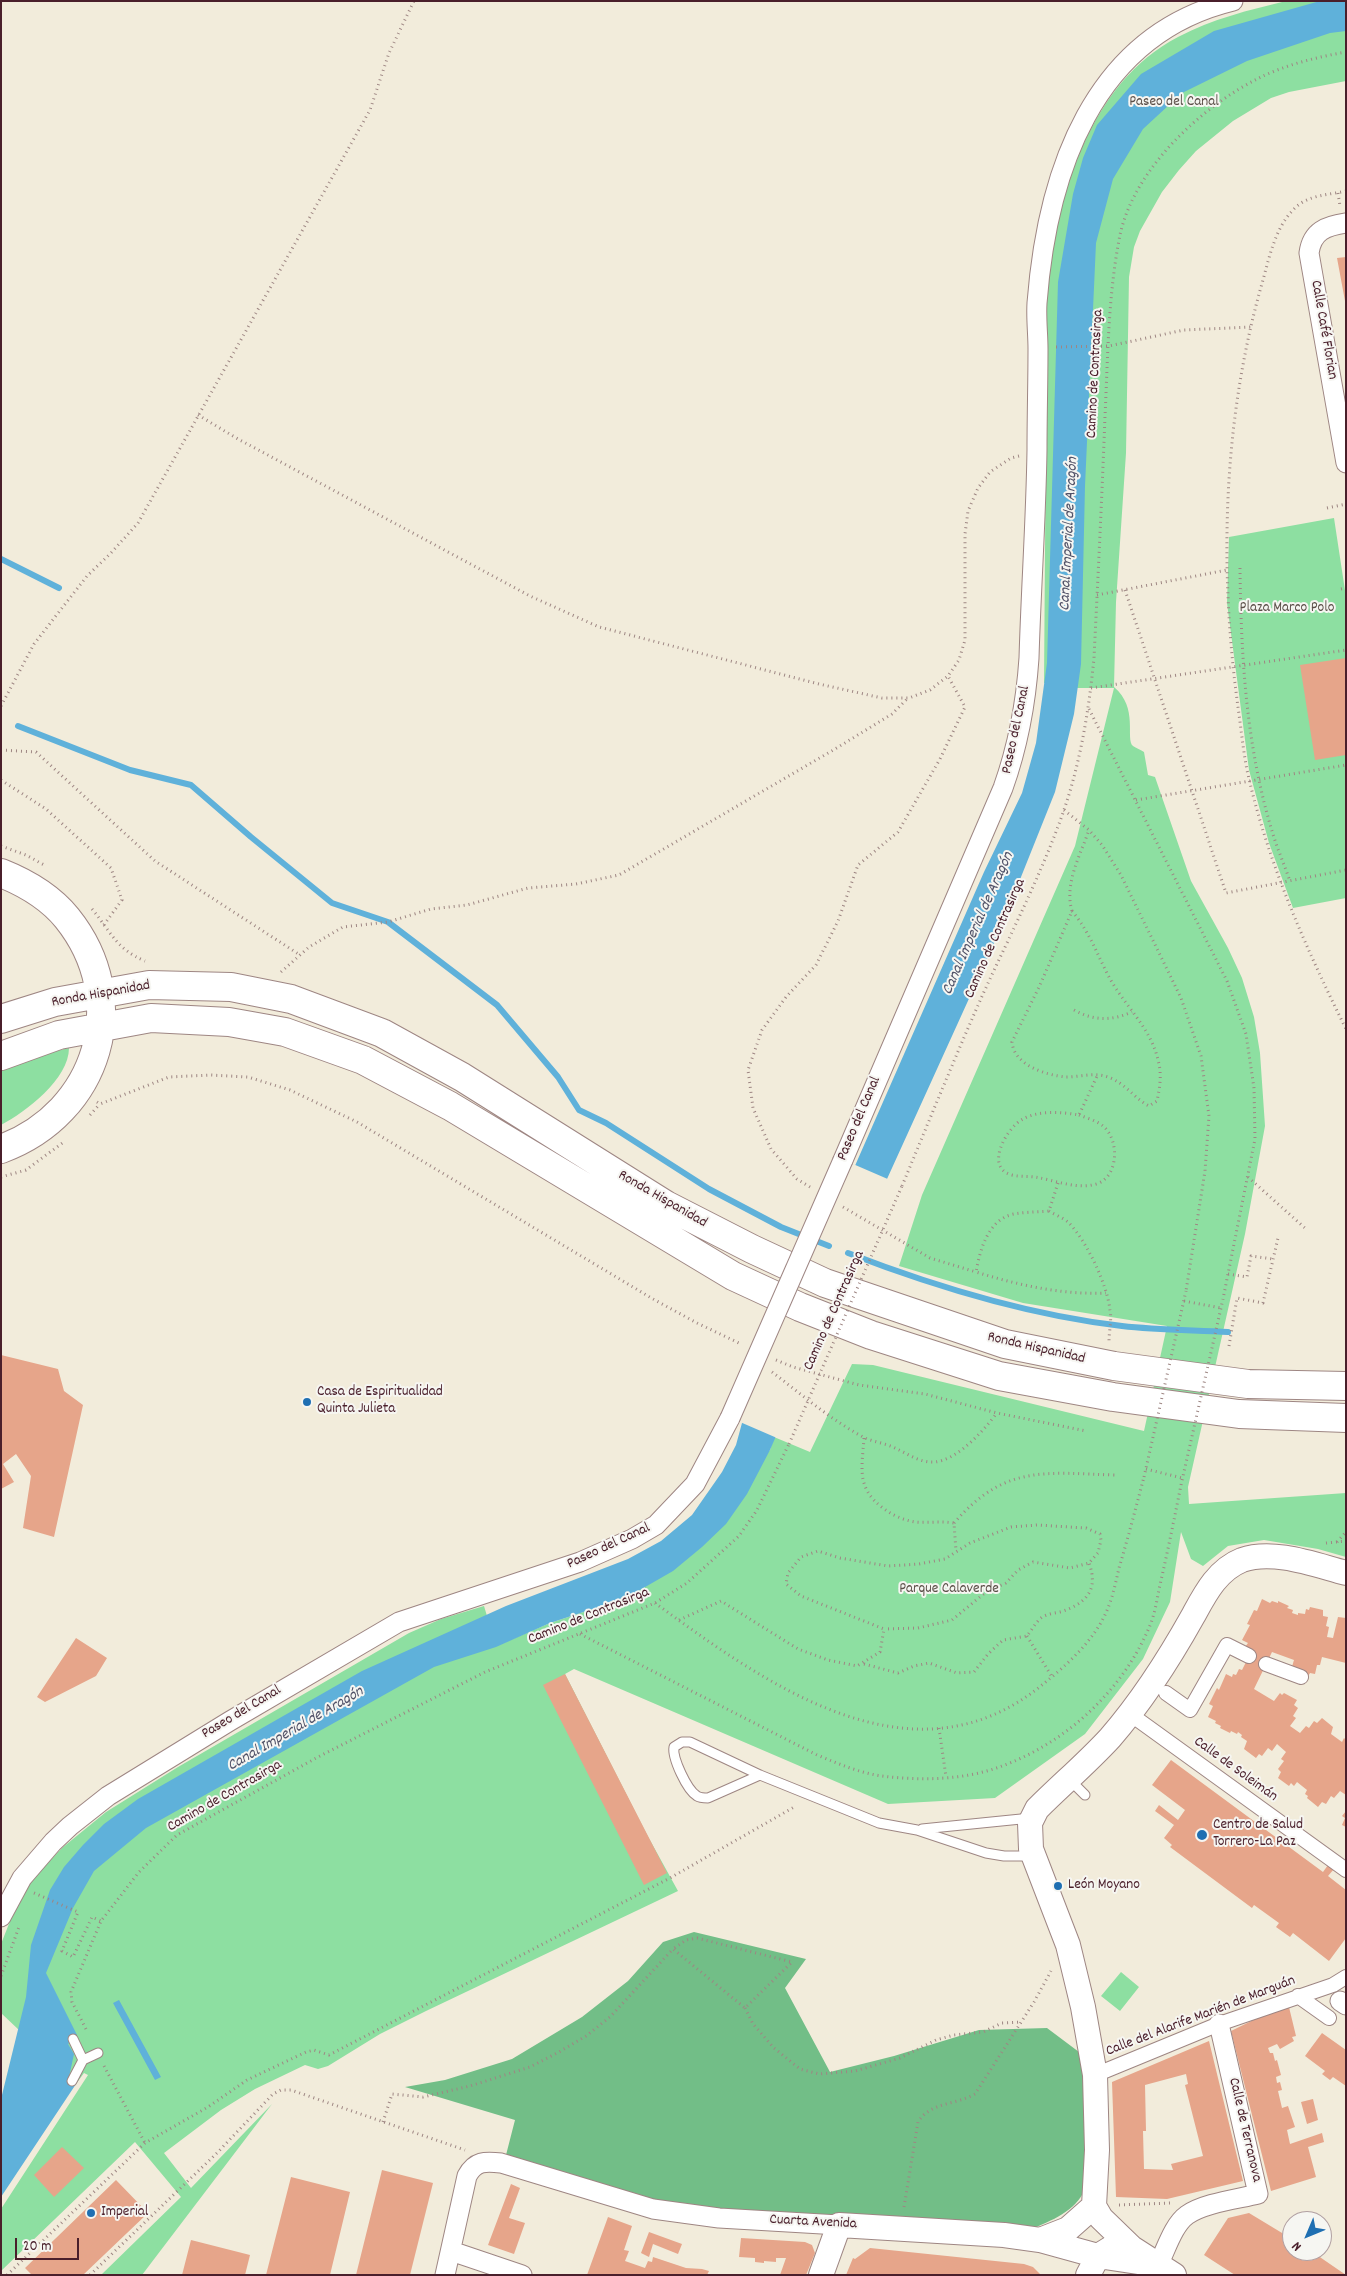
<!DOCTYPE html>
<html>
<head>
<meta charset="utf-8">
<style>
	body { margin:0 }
	#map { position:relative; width:1347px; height:2276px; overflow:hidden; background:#f2ecdb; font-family:Dekko,sans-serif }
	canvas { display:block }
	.frame { position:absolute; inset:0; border:2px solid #4a1f2b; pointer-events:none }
	.north { position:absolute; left:1282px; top:2211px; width:50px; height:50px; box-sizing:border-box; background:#f6f6f2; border:1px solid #b1a0a2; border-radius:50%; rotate:225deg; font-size:14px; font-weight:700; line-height:20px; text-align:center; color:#4a1f2b }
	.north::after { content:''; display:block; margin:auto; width:18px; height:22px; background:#1f6fb2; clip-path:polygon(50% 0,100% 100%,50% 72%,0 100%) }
	.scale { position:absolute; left:15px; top:2238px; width:64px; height:22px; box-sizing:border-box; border:2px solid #4a1f2b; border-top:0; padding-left:6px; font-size:15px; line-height:18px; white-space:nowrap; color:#4a1f2b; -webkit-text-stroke:4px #f6f6f2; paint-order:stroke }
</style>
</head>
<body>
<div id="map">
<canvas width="1347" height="2276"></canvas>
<div class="frame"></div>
<div class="north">N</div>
<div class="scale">20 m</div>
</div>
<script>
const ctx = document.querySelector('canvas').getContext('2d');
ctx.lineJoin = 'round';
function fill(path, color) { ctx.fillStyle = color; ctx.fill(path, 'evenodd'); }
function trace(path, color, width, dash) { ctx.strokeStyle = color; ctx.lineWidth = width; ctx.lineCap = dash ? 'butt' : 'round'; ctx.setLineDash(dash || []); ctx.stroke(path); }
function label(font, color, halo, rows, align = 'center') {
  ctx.font = font + ' Dekko,sans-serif'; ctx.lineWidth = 4; ctx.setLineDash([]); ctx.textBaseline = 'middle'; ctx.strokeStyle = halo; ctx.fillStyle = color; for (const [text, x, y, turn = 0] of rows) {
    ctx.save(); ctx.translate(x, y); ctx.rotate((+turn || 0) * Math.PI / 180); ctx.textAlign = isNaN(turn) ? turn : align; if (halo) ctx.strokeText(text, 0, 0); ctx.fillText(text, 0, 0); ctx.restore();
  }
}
fill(new Path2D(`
	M1286 1H1346V81L1289 92 1271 98 1233 121 1196 151 1179 170 1162 192 1140 231 1134 247 1129 277 1126 453 1116 602 1114 687C1139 708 1125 739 1133 746 1136 748 1141 750 1144 752L1148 775 1155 777 1191 881 1228 948 1242 978 1254 1017 1260 1053 1265 1126 1245 1234 1188 1487 1189 1504 1346 1493V1557L1318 1549 1264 1540 1228 1546 1203 1566 1191 1559 1181 1532 1170 1602 1143 1659 1085 1734 995 1798 888 1804 574 1669 565 1674 646 1833 678 1891 426 2011 380 2034 328 2066 318 2069 305 2065 255 2089 221 2110 164 2153 191 2188 272 2104 142 2275H101L181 2197 135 2142 1 2271V2209L88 2075 84 2073 76 2084 1 2013V1944L16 1906 30 1882 62 1848 106 1812 178 1767 409 1633 441 1619 484 1606 496 1646 550 1623 626 1598 770 1450 774 1437 810 1452 852 1364 873 1365 1144 1431 1167 1326 1023 1303 899 1266 922 1195 1075 846 1114 688H1078L1044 683 1047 289C1057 197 1089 83 1178 37 1212 19 1249 10 1286 1Z
	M1334 518 1346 597V898L1293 908 1269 843 1249 770 1227 603 1229 537Z
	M69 1048C69 1079 26 1112 1 1125V1070L47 1053Z
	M1121 1972 1139 1987 1120 2011 1101 1996Z`), '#8ddfa1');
fill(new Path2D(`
	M694 1932 806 1959 785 1988 830 2072 894 2056 979 2030 1047 2028 1083 2055C1085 2084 1096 2166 1085 2189 1076 2211 1051 2221 1031 2229L682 2208 506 2155 515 2120 405 2087 445 2080 512 2059 582 2017 628 1981 663 1942Z`), '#72be87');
fill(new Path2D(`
	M1320 1H1346V31L1330 33 1247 61 1182 93 1143 129 1113 179 1096 243 1085 486 1081 664 1074 714 1055 792 997 937 887 1179 770 1450 747 1494 726 1524 702 1547 673 1571 626 1598 550 1623 496 1647 434 1667 146 1828 94 1871 73 1908 46 1973 77 2035 68 2044 74 2054 69 2077 76 2084 1 2197V2099L26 1997 31 1945 50 1890 64 1867 83 1845 104 1824 138 1799 362 1671 506 1606 628 1559 661 1541 692 1515 722 1472 736 1445 742 1423 984 872 1022 793 1036 743 1047 663 1058 282 1073 194 1083 158 1097 125 1141 74 1214 31Z
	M119 2000 161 2077 155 2080 113 2003Z`), '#5fb1da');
fill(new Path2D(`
	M853 1164 890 1180 777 1438 740 1422Z`), '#f2ecdb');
trace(new Path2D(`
	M1 559 59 588
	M18 726 130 770 191 785 251 837 332 903 388 922 497 1005 558 1077 579 1110 606 1123 709 1189 781 1227 829 1246
	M848 1253C936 1287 1027 1315 1122 1326 1157 1330 1193 1330 1228 1332`), '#5fb1da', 6);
fill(new Path2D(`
	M1346 257V301H1345L1337 258Z
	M1346 658V755L1315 760 1300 665Z
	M1 1355 58 1369 64 1391 83 1405 54 1537 23 1528 31 1476 16 1454 3 1464 14 1482 1 1489Z
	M1262 1599 1270 1603 1272 1601 1278 1603V1601L1289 1606 1287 1608 1293 1610 1292 1613 1298 1615V1613L1305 1614 1306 1609 1309 1610 1310 1607 1323 1610V1616L1328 1617 1326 1626 1329 1627 1327 1637 1333 1638 1338 1617 1346 1618V1663L1322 1657 1320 1665H1317L1315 1674 1310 1673 1307 1678 1291 1670 1294 1660 1272 1652 1254 1689 1274 1701 1280 1693 1282 1695 1284 1693 1297 1700 1294 1705 1298 1708 1293 1716 1296 1718 1290 1726 1300 1733 1306 1726 1309 1728 1314 1721 1317 1723 1322 1718 1333 1727 1331 1734 1342 1742 1344 1738 1346 1740V1795L1340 1791 1334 1798 1331 1796 1326 1804 1322 1802 1318 1807 1307 1798 1308 1796 1305 1794 1307 1790 1297 1782 1294 1786 1291 1783 1289 1786 1278 1778 1281 1772 1278 1769 1284 1761 1281 1759 1286 1752 1277 1744 1272 1751 1268 1748 1262 1756 1259 1754 1256 1758 1244 1749 1247 1741 1241 1737 1242 1735 1238 1732 1237 1734 1231 1731 1230 1733 1220 1728 1221 1726 1215 1723 1216 1721 1208 1717 1213 1706 1209 1704 1217 1688 1219 1690 1226 1674 1232 1677 1233 1674 1236 1675 1239 1669 1242 1670 1249 1656 1245 1647 1248 1643 1242 1640 1250 1625 1247 1624 1254 1610 1257 1611Z
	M76 1638 107 1658 96 1676 45 1702 37 1697Z
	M565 1674 667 1873 644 1885 543 1685Z
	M1171 1760 1323 1872 1328 1865 1334 1869 1328 1876 1346 1890V1938L1329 1961 1293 1933 1290 1937 1276 1927 1279 1923 1254 1905 1252 1908 1170 1847 1172 1845 1164 1838 1174 1825 1155 1811 1159 1805 1178 1820 1185 1810 1152 1785Z
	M1346 1811V1827L1342 1825 1345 1818 1342 1816Z
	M1288 2003 1296 2036 1292 2037 1294 2041 1280 2049 1277 2044 1268 2048 1270 2053H1273L1275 2061 1277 2060 1281 2075 1276 2077 1277 2083 1280 2082 1282 2090 1278 2091 1282 2108 1288 2106 1295 2127 1287 2130 1290 2144 1322 2133 1324 2142 1308 2147 1316 2177 1271 2191 1231 2031Z
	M1322 2033 1346 2050V2086L1333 2077 1330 2080 1322 2074 1325 2071 1305 2056Z
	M1209 2041 1243 2181 1167 2199 1116 2197 1112 2082ZM1186 2074 1188 2084 1185 2085 1203 2156 1171 2164 1173 2170 1144 2169 1143 2131H1146L1145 2085Z
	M1313 2099 1318 2120 1307 2124 1301 2102Z
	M62 2147 84 2168 54 2197 34 2175Z
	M382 2170 433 2183 410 2275H356Z
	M291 2177 350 2192 330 2275H266Z
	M116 2180 148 2213 83 2275H32L25 2268Z
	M511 2184 520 2188 509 2218 525 2223 514 2254 488 2245Z
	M1249 2213 1292 2239V2251H1311L1346 2275H1235L1204 2255 1228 2218Z
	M608 2217 632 2226 624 2250 629 2251 625 2261 645 2268 648 2261 652 2262 653 2257 686 2268 702 2269 709 2271 707 2275H587Z
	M649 2232 682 2244 678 2254 653 2244 649 2257 641 2253Z
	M741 2238 805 2242 812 2245 815 2253 806 2275H780L786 2258H776V2262L764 2261V2263L755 2262V2258L739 2257Z
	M191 2240 250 2255 245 2275H182Z
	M870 2248 1024 2264 1033 2267 1041 2275H846L853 2258 855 2259Z`), '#e6a58a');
const service = new Path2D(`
	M760 1775 708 1798C704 1798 700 1798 697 1796 687 1790 672 1758 674 1747L682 1742H690L760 1775 879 1823 917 1830 986 1853 1004 1856H1031
	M1069 1779 1085 1795
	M922 1829 1031 1818
	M73 2039 83 2060
	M72 2081 83 2060 98 2053`);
const pedestrian = new Path2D(`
	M1266 1664 1301 1677
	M1166 1693 1190 1710 1227 1645 1249 1656
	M1130 1714 1346 1870
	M1298 1996 1329 2018
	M1095 2075 1219 2024 1333 1985 1346 1977`);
const minor = new Path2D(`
	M1346 223C1326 226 1312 231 1309 253L1346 463
	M843 1160 1003 788C1018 746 1026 703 1029 658 1031 589 1036 519 1037 450 1037 416 1038 382 1038 349 1038 334 1036 318 1037 303 1047 174 1092 35 1233 1
	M1 1917 22 1878 53 1842 70 1826 108 1796 230 1721 399 1622 580 1562 632 1539 656 1525 695 1484 730 1418
	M1340 2001 1346 2005
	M451 2251 522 2275
	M1158 2265C1166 2250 1173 2225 1187 2215 1204 2203 1238 2199 1258 2194L1219 2024
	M445 2275 467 2176C475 2161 485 2161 501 2163L653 2209 719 2218 839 2225`);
const tertiary = new Path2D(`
	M1040 2240 1068 2229 1094 2206
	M821 2275 839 2225 1004 2235 1040 2240 1098 2256 1151 2264
	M1088 2275 1098 2256 1111 2248
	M1174 2275 1132 2248 1101 2218 1094 2206 1097 2150 1095 2075 1083 2007 1068 1945 1031 1849 1030 1823 1037 1809C1061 1785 1087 1763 1110 1738 1143 1700 1169 1659 1193 1616 1205 1594 1217 1570 1242 1560 1274 1549 1315 1565 1346 1573`);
const trunk = new Path2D(`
	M1 873C26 883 50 897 67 918 133 1000 99 1113 1 1149
	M1 1019 55 1002 149 985 231 987 291 999 382 1033 462 1077 666 1205 752 1249 825 1283 1005 1344 1114 1366 1248 1384 1346 1386
	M1 1056 59 1035 151 1018 229 1022 285 1032 363 1060 450 1106 733 1276 800 1307 871 1335 999 1376 1113 1397 1239 1414 1346 1418`);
trace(service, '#9e8683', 11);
trace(pedestrian, '#9e8683', 16);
trace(minor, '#9e8683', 21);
trace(tertiary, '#9e8683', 26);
trace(trunk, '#9e8683', 30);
trace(new Path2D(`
	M1346 191C1328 195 1308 195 1295 208 1274 228 1269 260 1261 287 1223 422 1219 568 1238 707 1241 728 1243 749 1247 770 1267 861 1305 946 1346 1029
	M1338 193 1340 206
	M1056 347 1109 346 1184 330 1252 327
	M198 415 238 439 530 596 599 627 819 684 882 698H909L930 690 948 676 959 660 965 640V534L968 511 978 488 990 472 1011 458 1019 456
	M1327 508 1346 504
	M1240 568C1241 656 1246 745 1272 831 1277 848 1284 864 1290 881
	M1341 589 1346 588
	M1125 590 1226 893 1346 870
	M1097 595 1227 570
	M1091 688 1346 650
	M1 706 34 644 87 576 111 553 138 523 370 110 389 53 414 1
	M1089 709 1227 981 1246 1034 1254 1088 1255 1139 1223 1299
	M1 750 36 752 155 861 300 955
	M1 780 46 809 111 868 122 900 103 926
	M1136 800 1346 765
	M1064 810 1089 830 1102 845 1121 875 1181 998 1201 1056 1209 1116 1205 1171 1186 1291
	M1 846 26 855 46 866
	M92 909C111 932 116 949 145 961
	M1072 911C1089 931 1097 954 1109 977 1124 1005 1151 1028 1158 1060 1162 1074 1160 1087 1157 1101L1149 1106C1134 1098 1125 1083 1108 1077 1094 1072 1080 1077 1066 1077 1045 1075 1014 1065 1012 1042L1040 985 1072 911C1064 884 1080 856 1089 830
	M281 972 309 947 343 927 388 922 431 909 467 905 528 888 576 884 619 875 835 749 892 714 908 698
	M1074 1010C1094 1021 1111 1021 1132 1012
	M97 1102 100 1104 169 1077 210 1075 248 1077 290 1090 357 1122 653 1299 697 1323 741 1344
	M90 1115 100 1104
	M1079 1115C1087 1118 1097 1121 1103 1126 1119 1139 1119 1174 1099 1183 1080 1191 1054 1180 1035 1177 1027 1176 1020 1177 1012 1175 984 1168 1006 1128 1023 1119 1039 1110 1062 1112 1079 1115L1098 1074
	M1 1177 26 1170 65 1141
	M1248 1177 1306 1229
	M1058 1183 1049 1211C1037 1212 1025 1212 1014 1214 988 1219 980 1250 976 1272 1018 1285 1062 1295 1106 1293
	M902 1186C929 1121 955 1057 983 994 1011 933 1042 873 1064 810 1081 760 1089 709 1094 658 1098 577 1102 496 1105 416 1108 355 1108 295 1120 235 1134 169 1201 107 1259 78 1285 65 1317 57 1346 52
	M810 1187 797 1179 771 1149 753 1108 748 1070 762 1030 786 997 816 965 838 921 858 865 898 832 940 759 965 707 948 676
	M843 1207 930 1258 976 1272
	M1049 1211C1055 1215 1064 1218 1069 1223 1087 1242 1107 1284 1110 1310 1112 1320 1109 1331 1109 1341
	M1228 1274 1247 1277 1251 1256 1273 1259
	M1184 1301 1221 1308
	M1229 1346 1237 1298 1263 1303 1278 1238
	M776 1360 793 1367 859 1385 925 1394 997 1413 1086 1431
	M772 1372C801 1394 830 1419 863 1437 873 1442 885 1443 895 1448 908 1454 920 1463 935 1462 959 1459 983 1431 997 1413
	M864 1438C862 1468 856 1488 883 1508 892 1515 903 1520 915 1522 928 1523 941 1521 954 1523L956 1551
	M1146 1469 1182 1478
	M954 1523C1005 1464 1045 1473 1115 1475
	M1337 1542 1346 1532
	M1326 1543 1346 1541
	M655 1603C765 1683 912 1791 1042 1685 1067 1665 1096 1639 1108 1608 1113 1596 1116 1581 1119 1568 1128 1538 1136 1507 1144 1477
	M679 1620 721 1601 798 1649 828 1660 857 1666 880 1652 884 1629 801 1596 786 1584 788 1573 801 1557 818 1551 840 1558 888 1566 919 1564 945 1559 970 1543 1011 1527 1037 1525 1086 1528 1100 1534 1101 1540 1098 1553 1089 1563 1070 1568 1033 1562 1018 1570 1006 1583 986 1592 952 1620 918 1628 884 1629
	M580 1634 817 1755C839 1764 860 1773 882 1776 921 1781 966 1780 1002 1766 1068 1742 1125 1688 1151 1623 1155 1612 1157 1600 1159 1589 1167 1555 1174 1520 1181 1485
	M1027 1636 1052 1677
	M864 1664 898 1673 914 1666 929 1663 957 1673 974 1672 988 1654 1003 1640 1027 1636C1031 1631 1036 1622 1041 1618 1046 1614 1055 1613 1060 1612 1086 1604 1099 1590 1089 1563
	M939 1728 946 1777
	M34 1893 78 1912 62 1951 73 1957 92 1917 101 1921
	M1 1976 19 1927
	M745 2008 753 2024 774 2048 800 2069 819 2074 855 2071 900 2058 936 2040 954 2035 983 2032 1002 2023 1021 2022
	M86 2029 72 2002 71 1992 101 1921 139 1872 177 1835 318 1757 485 1672 655 1603 687 1583 739 1536 757 1510 789 1444
	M104 2066 145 2143
	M383 2122 392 2094 423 2097 470 2086 530 2067 559 2052 586 2036 610 2017 673 1949 745 2008 792 1962 697 1938 686 1940 673 1949
	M1119 2205 1170 2203
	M904 2207 918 2122C930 2102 956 2105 975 2094L1034 2002 1051 1971
	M7 2275 145 2143 208 2107 247 2080 306 2052 314 2050 329 2055 670 1878 796 1806
	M90 2275 217 2153 273 2094 281 2090H291L465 2150`), '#9e8683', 3, [1, 4]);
trace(service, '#fff', 9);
trace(pedestrian, '#fff', 14);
trace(minor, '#fff', 19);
trace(tertiary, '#fff', 24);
trace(trunk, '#fff', 28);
const minorBridge = new Path2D(`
	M730 1418 843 1160`);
trace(minorBridge, '#9e8683', 21, []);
trace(new Path2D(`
	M789 1444 902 1186
	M1144 1477 1186 1291
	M1181 1485 1223 1299`), '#9e8683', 3, [1, 4]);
trace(minorBridge, '#fff', 19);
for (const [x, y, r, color] of [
	[307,1402,5,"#1f6fb2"],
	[1202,1835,6,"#1f6fb2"],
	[1058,1886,5,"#1f6fb2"],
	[91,2213,5,"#1f6fb2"]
]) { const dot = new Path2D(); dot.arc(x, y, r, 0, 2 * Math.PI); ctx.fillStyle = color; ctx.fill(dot); trace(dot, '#f6f6f2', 2); }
label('15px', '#5b4f48', '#f6f6f2', [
	["Paseo del Canal",1174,103],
	["Plaza Marco Polo",1287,609],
	["Parque Calaverde",949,1590]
]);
label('15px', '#4a1f2b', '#f6f6f2', [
	["Calle Café Florian",1323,330,80],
	["Camino de Contrasirga",1096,374,-87],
	["Paseo del Canal",1017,730,-78],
	["Camino de Contrasirga",996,939,-66],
	["Ronda Hispanidad",101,995,-10],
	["Paseo del Canal",860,1119,-67],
	["Ronda Hispanidad",662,1200,30],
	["Camino de Contrasirga",835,1311,-66],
	["Ronda Hispanidad",1036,1349,13],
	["Paseo del Canal",609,1547,-25],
	["Camino de Contrasirga",589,1617,-22],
	["Paseo del Canal",242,1713,-31],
	["Calle de Soleimán",1235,1770,36],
	["Camino de Contrasirga",225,1797,-30],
	["Calle del Alarife Marién de Marguán",1201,2017,-21],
	["Calle de Terranova",1244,2130,77],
	["Cuarta Avenida",813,2223,3]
]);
label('15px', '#4a1f2b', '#f6f6f2', [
	["Casa de Espiritualidad",317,1393],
	["Quinta Julieta",317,1410],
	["Centro de Salud",1213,1826],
	["Torrero-La Paz",1213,1843],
	["León Moyano",1068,1886],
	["Imperial",101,2213]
], 'left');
label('italic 16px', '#515268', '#f6f6f2', [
	["Canal Imperial de Aragón",1070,534,-87],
	["Canal Imperial de Aragón",979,924,-66],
	["Canal Imperial de Aragón",296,1730,-30]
]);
</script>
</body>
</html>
